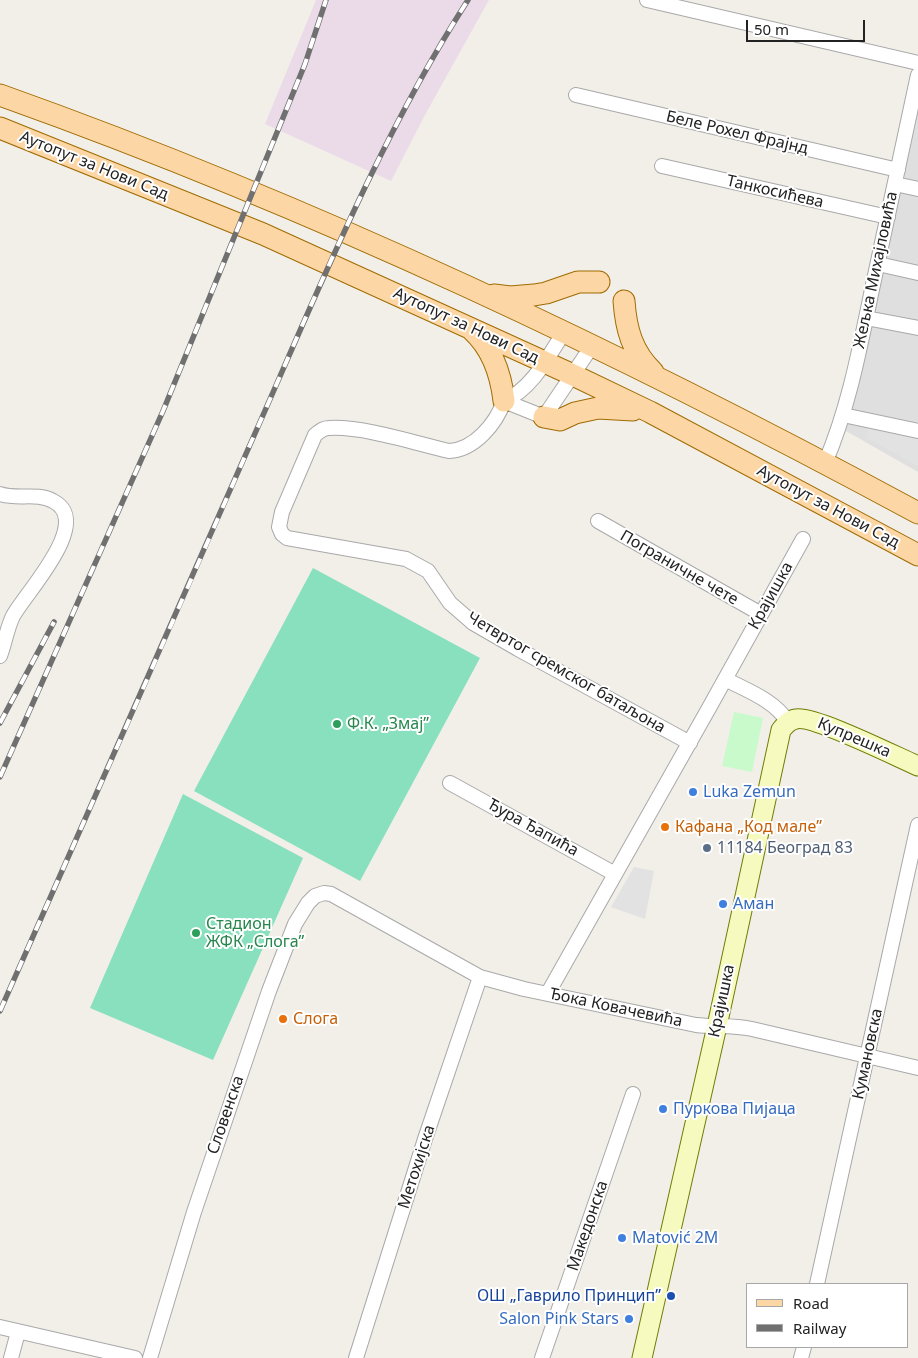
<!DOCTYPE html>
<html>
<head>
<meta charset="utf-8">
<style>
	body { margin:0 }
	#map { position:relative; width:918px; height:1358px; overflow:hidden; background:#f2efe9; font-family:"Noto Sans",sans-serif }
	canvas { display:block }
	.legend { position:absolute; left:746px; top:1283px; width:162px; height:65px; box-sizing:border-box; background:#fff; border:1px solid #a7a7a7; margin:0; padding:6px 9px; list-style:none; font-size:15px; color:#222 }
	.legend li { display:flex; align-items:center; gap:10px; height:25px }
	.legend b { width:25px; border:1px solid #a7a7a7 }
	.scale { position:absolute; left:746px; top:20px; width:119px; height:22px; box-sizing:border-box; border:2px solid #222; border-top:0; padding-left:6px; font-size:15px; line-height:18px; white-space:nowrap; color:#222; -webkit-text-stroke:4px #fff; paint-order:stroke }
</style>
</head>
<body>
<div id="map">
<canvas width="918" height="1358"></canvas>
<ul class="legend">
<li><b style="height:6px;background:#fcd6a4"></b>Road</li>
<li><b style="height:6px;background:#707070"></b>Railway</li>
</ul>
<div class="scale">50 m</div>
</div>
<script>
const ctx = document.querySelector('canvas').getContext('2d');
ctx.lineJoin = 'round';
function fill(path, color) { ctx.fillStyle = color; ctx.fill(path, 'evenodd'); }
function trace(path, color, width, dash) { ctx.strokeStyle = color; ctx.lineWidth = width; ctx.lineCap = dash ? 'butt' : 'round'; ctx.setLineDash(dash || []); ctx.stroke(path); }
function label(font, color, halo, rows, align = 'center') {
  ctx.font = font + ' "Noto Sans",sans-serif'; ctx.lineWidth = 4; ctx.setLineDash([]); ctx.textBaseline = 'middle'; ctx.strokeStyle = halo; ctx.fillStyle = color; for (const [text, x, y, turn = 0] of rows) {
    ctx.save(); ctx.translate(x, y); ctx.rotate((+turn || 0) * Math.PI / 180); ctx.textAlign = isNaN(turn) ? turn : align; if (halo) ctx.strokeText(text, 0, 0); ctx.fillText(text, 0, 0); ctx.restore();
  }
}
fill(new Path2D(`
	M918 106V472L846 431Z`), '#e0dfdf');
fill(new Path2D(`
	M316 0H489L426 113 391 181 265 124Z`), '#ebdbe8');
fill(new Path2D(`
	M734 712 763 718 752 772 722 766Z`), '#c8facc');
fill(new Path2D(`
	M313 568 480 658 360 881 194 791Z
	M183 794 303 858 213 1060 90 1008Z`), '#88e0be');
fill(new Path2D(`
	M868 428 918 437V466L867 438Z
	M634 867 654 871 645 919 611 907Z`), '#e2e2e2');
const street = new Path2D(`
	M647 0 918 63
	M576 95 898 170
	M662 166 888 217
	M895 184 918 189
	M878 264 918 273
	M866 318 918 328
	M504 401C496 424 474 450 449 451 415 443 363 426 329 428 323 428 320 431 315 435L282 512 279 527 282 534 287 538 406 559 428 571 450 603 473 623 518 649 690 743
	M504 401 544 417 592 346
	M504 401C532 389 548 357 564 332
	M843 415 918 431
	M825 463C850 405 861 341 874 280 889 211 904 143 918 75
	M0 494C17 500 37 492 53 501 94 522 26 592 13 616 7 628 5 643 0 656
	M598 521 761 614
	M725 679C748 691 774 700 788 722
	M450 783 615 874
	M548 993 709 708 803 539
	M817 1284 918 825
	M0 1327 135 1358
	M11 1358 18 1332
	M150 1358 194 1212 269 991 295 924 308 903 315 896 324 893 331 894 480 977 524 989 696 1025C715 1027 733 1025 752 1029L918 1068
	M356 1358 425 1139 480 977
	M542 1358 633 1094
	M801 1358 804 1347`);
const secondary = new Path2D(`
	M642 1358 717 1026 781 730C785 725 789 720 796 719 813 715 897 757 918 766`);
const primary = new Path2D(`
	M0 95C317 208 622 353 918 513
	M0 128 263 234 573 375 650 412 918 555
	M494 295 510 297 534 295 546 293 578 282H599
	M624 301C626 329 632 352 653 372
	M472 330C493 349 501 375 504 401
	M544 417 560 420 575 413 598 408 633 410`);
trace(street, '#a9a9a9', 16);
trace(secondary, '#707d05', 21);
trace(primary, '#a06b00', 23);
trace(street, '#fff', 14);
trace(secondary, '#f7fabf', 19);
trace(primary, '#fcd6a4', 21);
const rail = new Path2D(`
	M0 723 54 622
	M0 777 163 411 305 64 326 0
	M0 1011C83 823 167 636 249 447 316 296 378 140 468 0`);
trace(rail, '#707070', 5.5);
trace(rail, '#fff', 4, [11]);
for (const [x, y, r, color] of [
	[337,724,5,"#2e9e5b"],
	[693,792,5,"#3f7fe0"],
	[665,827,5,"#e8710a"],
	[707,848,5,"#5c6f8a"],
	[723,904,5,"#3f7fe0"],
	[196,933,5,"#2e9e5b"],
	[283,1019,5,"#e8710a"],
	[663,1109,5,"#3f7fe0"],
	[622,1238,5,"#3f7fe0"],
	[671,1296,5,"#1a4fb4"],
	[629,1319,5,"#3f7fe0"]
]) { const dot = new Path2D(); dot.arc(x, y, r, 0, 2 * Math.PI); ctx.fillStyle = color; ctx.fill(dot); trace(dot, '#fff', 2); }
label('16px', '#222', '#fff', [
	["Беле Рохел Фрајнд",737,133,13],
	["Аутопут за Нови Сад",94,166,22],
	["Танкосићева",775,192,13],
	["Жељка Михајловића",876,270,-78],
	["Аутопут за Нови Сад",466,326,25],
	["Аутопут за Нови Сад",828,507,28],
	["Пограничне чете",679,568,30],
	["Крајишка",771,596,-61],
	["Четвртог сремског батаљона",566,673,30],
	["Купрешка",854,738,23],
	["Ђура Ђапића",533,828,29],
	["Крајишка",722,1001,-78],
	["Ђока Ковачевића",616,1008,12],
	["Кумановска",868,1054,-78],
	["Словенска",226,1115,-71],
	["Метохијска",417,1167,-72],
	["Македонска",588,1226,-71]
]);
label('16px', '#27864d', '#fff', [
	["Ф.К. „Змај”",347,724],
	["Стадион",206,924],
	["ЖФК „Слога”",206,942]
], 'left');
label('16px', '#366cbe', '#fff', [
	["Luka Zemun",703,792],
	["Аман",733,904],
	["Пуркова Пијаца",673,1109],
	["Matović 2M",632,1238],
	["Salon Pink Stars",619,1319,"right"]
], 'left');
label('16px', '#c56008', '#fff', [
	["Кафана „Код мале”",675,827],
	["Слога",293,1019]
], 'left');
label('16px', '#4e5e75', '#fff', [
	["11184 Београд 83",717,848]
], 'left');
label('16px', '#164399', '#fff', [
	["ОШ „Гаврило Принцип”",661,1296]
], 'right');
</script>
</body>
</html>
